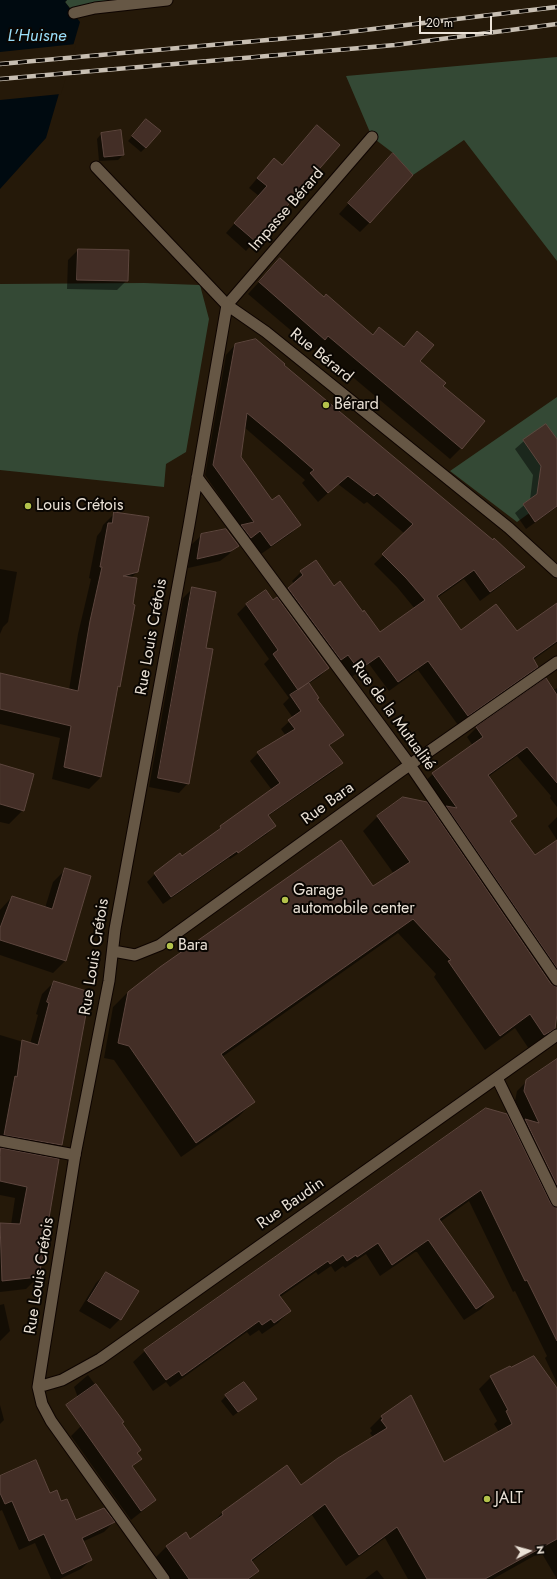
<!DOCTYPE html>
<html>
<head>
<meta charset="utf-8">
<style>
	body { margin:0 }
	#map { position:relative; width:557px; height:1579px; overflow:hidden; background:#251909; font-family:Jost,sans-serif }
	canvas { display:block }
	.north { position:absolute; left:509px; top:1531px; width:40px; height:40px; -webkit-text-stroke:3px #0a0602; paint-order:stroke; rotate:84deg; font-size:11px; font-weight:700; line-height:16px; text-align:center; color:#ebe2d7 }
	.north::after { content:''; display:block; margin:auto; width:14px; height:18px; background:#ebe2d7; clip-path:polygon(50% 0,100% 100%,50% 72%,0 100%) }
	.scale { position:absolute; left:419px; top:16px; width:73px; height:18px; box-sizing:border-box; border:2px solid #ebe2d7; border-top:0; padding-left:5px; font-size:12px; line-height:14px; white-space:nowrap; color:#ebe2d7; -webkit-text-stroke:3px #0a0602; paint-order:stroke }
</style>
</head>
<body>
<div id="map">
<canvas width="557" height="1579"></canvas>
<div class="north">N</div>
<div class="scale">20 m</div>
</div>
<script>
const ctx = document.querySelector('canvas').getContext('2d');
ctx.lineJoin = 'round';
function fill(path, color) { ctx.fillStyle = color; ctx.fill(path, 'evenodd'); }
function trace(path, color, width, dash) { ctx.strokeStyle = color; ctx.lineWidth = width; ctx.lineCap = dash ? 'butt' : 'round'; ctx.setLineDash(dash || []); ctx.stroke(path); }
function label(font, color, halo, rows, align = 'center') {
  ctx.font = font + ' Jost,sans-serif'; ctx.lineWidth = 4; ctx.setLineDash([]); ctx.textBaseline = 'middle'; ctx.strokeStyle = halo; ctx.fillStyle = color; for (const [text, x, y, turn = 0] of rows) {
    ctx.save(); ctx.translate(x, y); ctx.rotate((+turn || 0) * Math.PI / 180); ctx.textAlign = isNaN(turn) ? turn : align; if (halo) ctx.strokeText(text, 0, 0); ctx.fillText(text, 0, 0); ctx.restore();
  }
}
fill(new Path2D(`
	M67 0H133V2L70 8 65 2Z
	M557 57V261L464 140 413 175 393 153 372 137 346 76Z
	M144 283 200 285 209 319 186 452 166 464 164 487 0 470V284Z
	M557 397V493L517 522 450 471Z`), '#344935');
fill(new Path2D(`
	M0 0H67L65 2 80 22 46 138 0 189Z`), '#000a10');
fill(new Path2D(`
	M76 44 61 94 0 100V52Z`), '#251909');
fill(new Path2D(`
	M142 125 146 147 141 152 128 141Z
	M101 134 123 155 118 160 99 161 97 139Z
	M339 145 246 251 226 233 259 196 249 188 265 169 282 166Z
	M393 154 370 222 360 232 339 214Z
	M78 250 128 251 127 280 117 290 67 289 68 260Z
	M269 271 323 298 372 336 379 328 403 347 418 332 419 362 442 386 461 448 450 459 317 347 314 350 248 294Z
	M235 345 283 365 523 567 514 576 480 601 464 579 437 598 461 632H517L557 614V643L533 660 537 666 528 676 458 725 418 670 389 691 369 664 349 679 338 664 331 668 279 598 294 584 292 581 301 572 334 587 362 613 380 633 415 609 397 587 374 564 405 534 367 502 364 504 338 484 318 502 302 483 305 480 244 427 240 458 272 502 300 525 290 534 261 554 251 540 241 546 233 535 241 527 205 475 226 355Z
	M546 425 557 440V507L526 529 515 513 530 500 533 475 515 449 524 441Z
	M115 513 137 572 131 578 132 605 119 686 117 688 101 777 89 789 52 779 60 738 0 724V675L69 690 78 634 91 579 89 578 97 536 101 531 103 525Z
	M202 535 238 545 228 555 220 561 188 568 191 545Z
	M0 569 17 572 8 622 3 627 0 634Z
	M192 589 205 649 188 783 179 793 149 787 183 598Z
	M247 604 328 668 319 677 308 684 316 700 342 735 329 746 341 763 334 771 268 816 275 826 267 834 230 859 229 858 163 904 147 882 155 874 182 858 213 834 221 827 272 790 250 761 258 753 286 736 281 729 293 718 283 704 289 698 264 664 269 659 237 614Z
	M546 680 553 690 557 688V807L550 798 551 796 517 756 488 777 516 816 510 822 535 857 557 841V1008L554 1028 539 1043 529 1049 515 1028 485 1050 434 977 436 974 398 933 222 1057 253 1102 238 1117 181 1157 114 1060 104 1058 113 1007 128 992 373 888 394 874 363 831 378 816 551 985 555 987 438 816 443 811 423 783 433 774 473 746 467 737 476 728Z
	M0 766 23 810 9 824 0 822Z
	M557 817V840L548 826Z
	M65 870V961L53 973 0 955V910L12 897 45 908 53 882Z
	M54 982 89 993 61 1145 48 1158 38 1277 26 1289 0 1292V1224L11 1225 15 1198 0 1195V1151L3 1148H0V1035L30 1044 38 1015 36 1014 42 994Z
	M557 1060V1129L524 1144 516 1129 524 1121 515 1101 517 1091 527 1081Z
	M486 1109 538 1180 549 1168 557 1165V1383L545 1358 547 1356 515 1291 513 1292 469 1201 440 1222 492 1297 481 1309 464 1320 417 1252H415L380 1276 366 1254 345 1268 343 1266 335 1272 331 1266 318 1275 316 1272 280 1297 290 1311 278 1323 262 1334 259 1330 250 1336 247 1332 170 1387 166 1382 153 1391 133 1362 145 1351Z
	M106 1273 120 1319 110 1329 79 1311 96 1283Z
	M4 1304 10 1331 0 1341V1305Z
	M88 1375 122 1421 121 1423 140 1459 132 1467 155 1500 145 1509 131 1520 71 1436 81 1426 88 1424 74 1387Z
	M491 1377 557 1390V1579L541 1552 493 1579H408L385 1538 346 1566 312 1515 251 1562 257 1571 250 1579H169L155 1558 167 1546 190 1540 210 1525 222 1513 286 1467 301 1487 373 1437 370 1433 372 1431 370 1428 382 1416 443 1463 499 1432 494 1424 497 1421 479 1389Z
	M226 1396 256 1399 233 1416 221 1401Z
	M0 1405 4 1420 0 1424Z
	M0 1477 49 1495 60 1502 75 1521 114 1522 104 1532 82 1542 91 1560 81 1569 60 1579H51L35 1543 19 1550 2 1510 0 1511Z
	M377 1570 384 1579H365Z`), '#0007');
const building = new Path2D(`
	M146 119 161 131 146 148 132 136Z
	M317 125 340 145 256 242 234 223 267 186 257 178 274 158 282 165Z
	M121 130 124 155 104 157 101 133Z
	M393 153 413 175 370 223 348 203Z
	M78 249 129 250 128 281 77 280Z
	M280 258 324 297 326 294 373 335 379 327 404 347 417 331 434 345 420 361 446 383 443 386 485 421 462 449 328 336 325 340 259 282Z
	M256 339 285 364 284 365 493 540 494 538 525 567 490 592 474 570 437 596 461 630 496 604 517 631 557 603V641L533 658 538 667 468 716 428 661 398 682 379 656 359 670 348 655 341 660 288 588 303 575 300 571 316 560 334 586 340 581 363 612 364 610 380 632 425 600 406 578 382 554 413 524 377 493 374 496 348 476 328 493 310 473 314 470 282 442 247 413 241 457 272 500 279 495 301 525 271 546 260 531 251 538 241 525 254 522 213 465 235 344Z
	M546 424 557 439V506L535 522 523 504 537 494 541 466 523 440Z
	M114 512 149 517 138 572 123 576 137 578 133 604 135 605 120 687 118 686 101 777 64 767 71 726 0 709V673L78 691 90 621 102 567H100L108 523H112Z
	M226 529 239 546 231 551 197 559 201 534Z
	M192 587 216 592 206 648 213 649 189 784 158 778Z
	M266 590 273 600 277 597 329 668 298 690 273 654 278 650 246 604Z
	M546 678 557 695V783L527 747 488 775 517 816 510 821 535 855 557 840V968L446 806 457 808 432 773 483 737 476 727Z
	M309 683 319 698 317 699 344 735 329 745 343 763 268 815 276 826 238 853 237 851 171 897 154 873 180 853 182 856 221 828 220 826 280 783 257 752 295 729 288 720 301 711 290 695Z
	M0 764 34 774 24 811 0 804Z
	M403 797 427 802 551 984 557 987V1014L555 1029 544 1035 530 1014 500 1036 448 961 451 960 413 919 221 1054 255 1102 196 1143 129 1046 118 1043 128 992 160 967 341 840 373 886 410 862 377 816Z
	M65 868 91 876 66 961 0 940V928L12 896 52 909Z
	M54 981 90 992 62 1145 4 1135 15 1076 17 1077 22 1040 38 1045 49 1003 47 1002Z
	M557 1059V1185L525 1119 539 1123 524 1091 526 1080Z
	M486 1108 507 1114 551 1204 557 1208V1341L527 1280 525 1281 481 1190 439 1219 494 1297 476 1309 429 1241 428 1240 392 1265 378 1243 357 1257 356 1255 347 1261 343 1255 330 1264 328 1261 279 1295 291 1311 274 1323 271 1319 262 1325 259 1321 182 1376 179 1371 166 1380 144 1350Z
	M1 1148 59 1159 39 1277 2 1281 0 1223 20 1224 27 1187 0 1181V1156Z
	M106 1272 139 1291 121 1320 88 1301Z
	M534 1356 557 1388V1539L485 1579H427L397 1527 359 1555 325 1504 251 1560 259 1571 248 1579H189L166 1546 186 1532 190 1539 223 1515 222 1512 287 1465 301 1485 338 1458 387 1428 381 1420 383 1419 381 1416 411 1395 444 1462 512 1424 506 1411 508 1410 490 1376 510 1366 511 1367Z
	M244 1382 257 1399 238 1412 225 1395Z
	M96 1384 124 1422 122 1423 141 1450 137 1453 142 1459 132 1466 156 1500 141 1511 66 1405Z
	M36 1460 50 1493 57 1490 61 1501 67 1499 76 1520 104 1508 115 1522 82 1538 92 1560 62 1574 44 1534 29 1541 12 1501 5 1504 0 1493V1476Z`);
fill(building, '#432e26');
trace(building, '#5d463e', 1);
const service = new Path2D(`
	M74 13 95 8 167 0
	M96 167 227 305 372 137
	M0 1141 75 1155`);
const minor = new Path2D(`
	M197 477 410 765 557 980
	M113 951 135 955 160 945 401 771 557 662
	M497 1078 557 1201
	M38 1387 62 1380 100 1359 557 1035
	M164 1579 51 1421 42 1404 38 1387 75 1155 109 981 115 929 189 525 227 305 266 332 509 528 557 572`);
trace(service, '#0e0400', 13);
trace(minor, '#0e0400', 13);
trace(service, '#665745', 11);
trace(minor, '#665745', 11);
const rail = new Path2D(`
	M0 64 323 35 557 7
	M0 79 395 45 557 24`);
trace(rail, '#c7beb2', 4.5);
trace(rail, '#0a0602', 3, [9]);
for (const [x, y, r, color] of [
	[326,405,4,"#b3c24b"],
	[28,506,4,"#b3c24b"],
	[285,900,4,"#b3c24b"],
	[170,946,4,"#b3c24b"],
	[487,1499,4,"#b3c24b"]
]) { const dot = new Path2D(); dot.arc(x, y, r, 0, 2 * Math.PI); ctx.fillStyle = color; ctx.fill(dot); trace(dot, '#0a0602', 1.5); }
label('16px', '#ebe2d7', '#0a0602', [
	["Impasse Bérard",287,210,-49],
	["Rue Bérard",321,356,39],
	["Rue Louis Crétois",152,637,-80],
	["Rue de la Mutualité",393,716,54],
	["Rue Bara",328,804,-36],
	["Rue Louis Crétois",95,957,-81],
	["Rue Baudin",291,1204,-35],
	["Rue Louis Crétois",40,1276,-81]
]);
label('16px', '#ebe2d7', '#0a0602', [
	["Bérard",334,405],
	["Louis Crétois",36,506],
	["Garage",293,891],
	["automobile center",293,909],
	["Bara",178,946],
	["JALT",495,1499]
], 'left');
label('italic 17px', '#99ddf8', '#0a0602', [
	["L'Huisne",37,37]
]);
</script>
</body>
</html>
